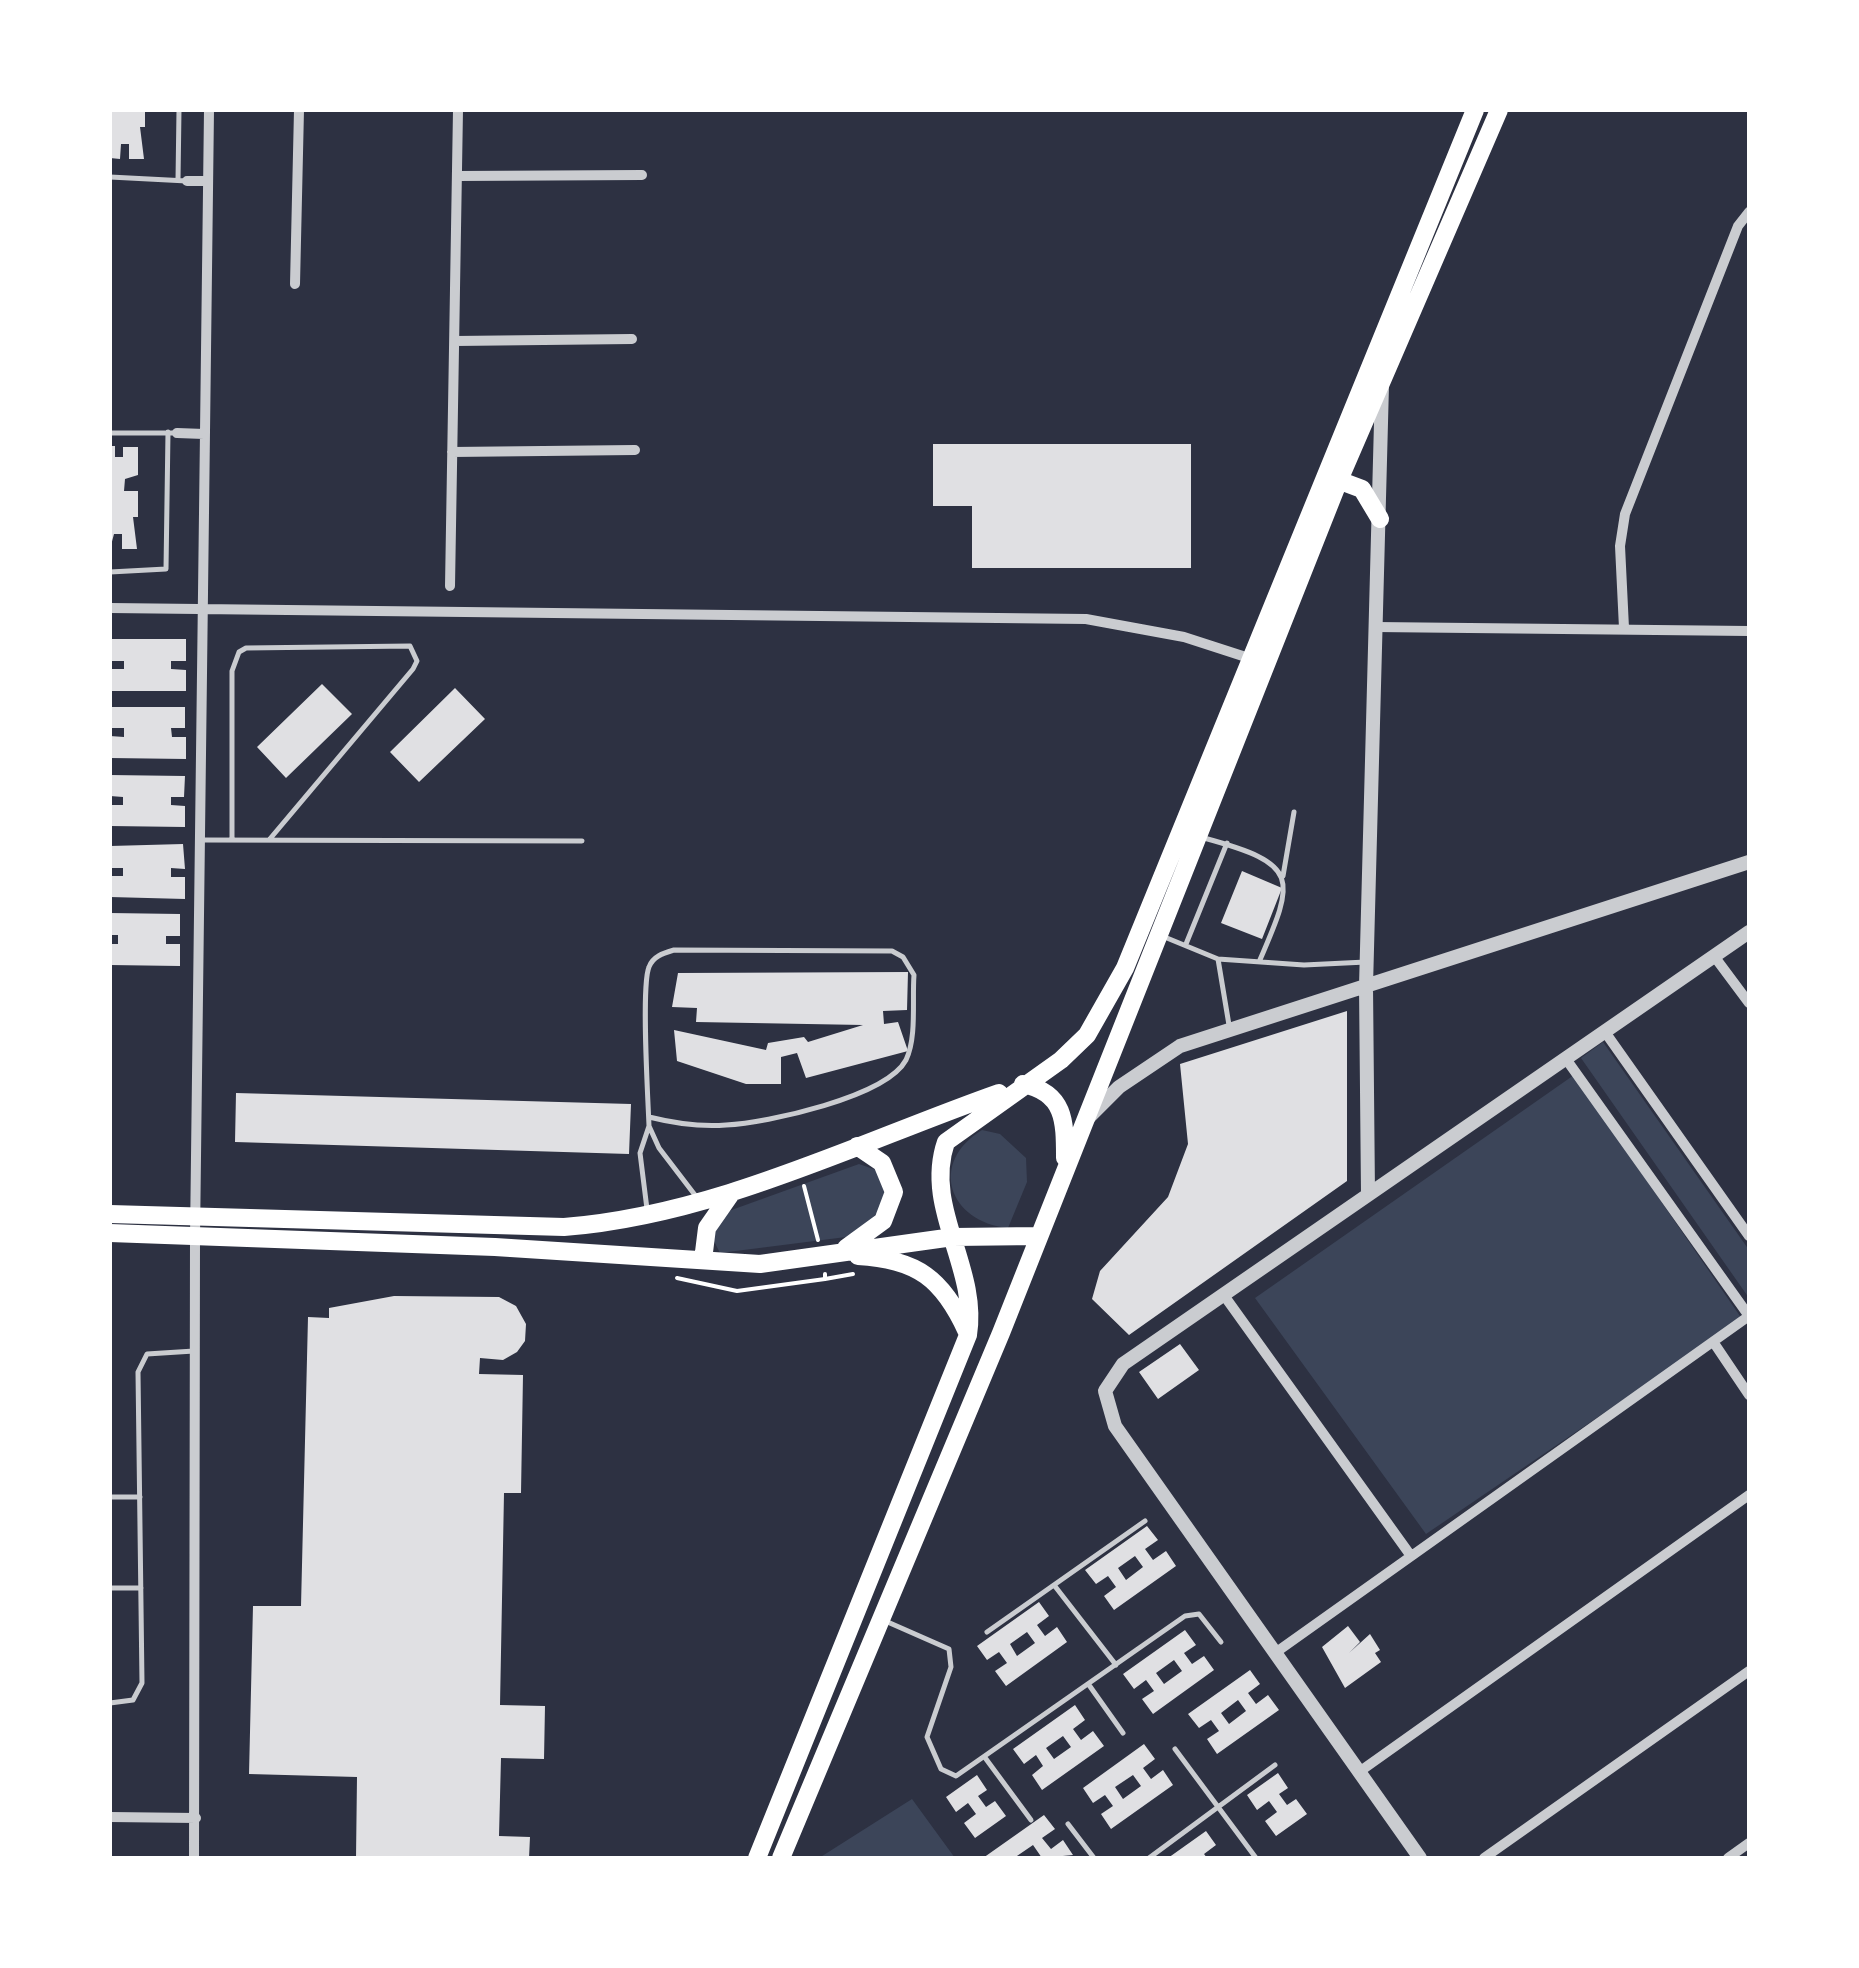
<!DOCTYPE html>
<html>
<head>
<meta charset="utf-8">
<style>
	body { margin:0 }
	#map { position:relative; width:1859px; height:1968px; overflow:hidden; background:#2d3142; font-family:Signika,sans-serif }
	canvas { display:block }
	.frame { position:absolute; inset:0; border:112px solid #fff; pointer-events:none }
</style>
</head>
<body>
<div id="map">
<canvas width="1859" height="1968"></canvas>
<div class="frame"></div>
</div>
<script>
const ctx = document.querySelector('canvas').getContext('2d');
ctx.lineJoin = 'round';
function fill(path, color) { ctx.fillStyle = color; ctx.fill(path, 'evenodd'); }
function trace(path, color, width, dash) { ctx.strokeStyle = color; ctx.lineWidth = width; ctx.lineCap = dash ? 'butt' : 'round'; ctx.setLineDash(dash || []); ctx.stroke(path); }
fill(new Path2D(`
	M1603 1042 1749 1250V1298L1581 1058Z
	M1574 1075 1742 1319 1426 1534 1255 1298Z
	M982 1130 1000 1134 1026 1158 1027 1182 1008 1228C949 1222 928 1163 982 1130Z
	M859 1164 882 1172 887 1200 867 1225 846 1237 720 1253 714 1241 715 1222 726 1212Z
	M912 1799 955 1858H819Z`), '#3c4559');
fill(new Path2D(`
	M110 110H145V127H140L144 159H129V144H121L120 159 110 158Z
	M933 444H1191V568H972V506H933Z
	M110 446H115V457H123V447H138V475L125 479 124 491H138V517H133L137 549H122V534H114L110 549Z
	M110 639H186V661H171V669L186 670V691H110V669H124V661H110Z
	M322 684 352 714 286 778 257 747Z
	M455 688 485 719 419 782 390 752Z
	M110 707H185V728H171L172 737H186V759L110 758V736L124 737V728H110Z
	M110 775 185 776 184 797H171V805L185 806V827L110 826V805H123V797L110 796Z
	M183 844 185 869 171 868V877H185V899L110 897V876H123V868H110V846Z
	M1242 871 1282 888 1262 939 1221 923Z
	M110 913 180 914V936H166V944H180V966L110 965V944H118V935H110Z
	M908 972 907 1010 883 1011 884 1024 898 1022 908 1051 806 1078 797 1053 781 1057V1084H746L677 1061 674 1030 766 1050 768 1043 804 1037 808 1042 863 1025 696 1022 697 1008 672 1007 678 973Z
	M1347 1011V1181L1129 1335 1092 1299 1100 1271 1168 1197 1188 1144 1180 1064Z
	M236 1093 631 1104 629 1154 235 1142Z
	M394 1296 499 1297 516 1306 526 1324 525 1341 517 1352 503 1360 480 1358 479 1374 523 1375 521 1493H504L500 1705 545 1706 544 1759 501 1758 499 1836 530 1837 529 1858H356L357 1777 249 1774 253 1606H301L308 1317 329 1318V1308Z
	M1180 1344 1199 1370 1158 1399 1139 1372Z
	M1147 1526 1158 1540 1145 1549 1153 1560 1166 1551 1176 1566 1114 1610 1104 1596 1116 1587 1108 1576 1096 1584 1085 1570ZM1135 1556 1143 1567 1126 1580 1118 1568Z
	M1039 1602 1049 1616 1037 1625 1045 1636 1057 1627 1067 1642 1006 1686 995 1671 1007 1663 999 1652 987 1660 977 1646ZM1027 1632 1035 1643 1017 1656 1010 1644Z
	M1348 1626 1360 1642 1349 1653 1370 1634 1380 1650 1375 1653 1381 1662 1345 1688 1322 1647Z
	M1185 1630 1196 1645 1184 1653 1192 1664 1204 1656 1214 1670 1153 1714 1142 1699 1154 1691 1146 1680 1134 1689 1123 1674ZM1174 1660 1182 1671 1164 1684 1156 1673Z
	M1250 1670 1260 1684 1248 1693 1256 1704 1268 1695 1279 1710 1217 1754 1207 1739 1219 1731 1211 1720 1199 1728 1188 1714ZM1238 1700 1246 1711 1229 1724 1221 1713Z
	M1075 1705 1085 1720 1073 1729 1081 1740 1093 1731 1104 1746 1042 1790 1032 1775 1043 1766 1036 1755 1024 1764 1013 1749ZM1063 1736 1071 1747 1054 1759 1046 1748Z
	M1144 1744 1155 1759 1143 1768 1151 1779 1163 1770 1173 1785 1111 1829 1101 1814 1113 1806 1105 1795 1093 1803 1083 1788ZM1133 1775 1141 1786 1123 1799 1115 1787Z
	M1278 1773 1288 1788 1279 1794 1287 1805 1296 1799 1307 1814 1276 1836 1265 1821 1277 1812 1269 1801 1257 1810 1247 1795Z
	M977 1775 987 1790 978 1796 986 1807 995 1801 1006 1816 975 1838 964 1823 976 1814 968 1803 956 1812 946 1797Z
	M1044 1815 1055 1829 1042 1838 1051 1849 1063 1840 1073 1855 1042 1858 1033 1845 1014 1858H983Z
	M1206 1831 1216 1845 1204 1854 1207 1858H1168Z`), '#e0e0e3');
trace(new Path2D(`
	M804 1186 818 1240
	M677 1278 737 1291 825 1279V1274
	M825 1279 853 1274`), '#fff', 4);
trace(new Path2D(`
	M110 177 187 181
	M178 180 179 110
	M110 433H177
	M110 572 166 569 168 432
	M1204 838C1300 864 1296 877 1259 962
	M202 840 582 841
	M232 840V671L239 652 246 648 410 646 417 661 413 669 269 840
	M1283 876 1294 812
	M1162 936 1218 959 1304 965 1366 962
	M1186 944 1227 843
	M1218 959 1229 1025
	M649 1117C673 1123 701 1127 726 1125 767 1123 886 1097 906 1060 917 1037 912 1000 914 975L903 957 892 951 674 950C664 953 653 956 649 967 641 986 648 1098 649 1126
	M647 1209 640 1153 649 1126 659 1148 698 1199
	M110 1497H140
	M1054 1585 1116 1665
	M110 1588H141
	M883 1620 949 1649 951 1667 927 1737 941 1769 956 1776 1185 1616 1199 1614 1221 1642
	M987 1632 1145 1521
	M1089 1685 1123 1733
	M110 1703 133 1700 142 1683 138 1372 147 1354 194 1351
	M1175 1749 1256 1858
	M986 1759 1031 1820
	M1068 1824 1094 1858
	M1149 1858 1275 1765`), '#caccd0', 5);
trace(new Path2D(`
	M458 176 642 175
	M187 181H207
	M295 284 299 110
	M455 341 632 339
	M177 433 204 434
	M452 452 635 450
	M450 586 458 110
	M110 608 1086 619 1184 637 1252 659
	M1376 627 1749 631
	M1624 628 1620 546 1625 514 1738 226 1749 212
	M1714 956 1749 1003
	M1605 1032 1749 1236
	M1566 1059 1749 1316
	M1223 1294 1411 1556
	M1714 1343 1749 1395
	M1275 1653 1749 1316
	M1359 1772 1749 1495
	M110 1817 196 1818
	M194 1858 195 1236 209 110
	M1484 1858 1749 1671
	M1728 1858 1749 1843`), '#caccd0', 10);
trace(new Path2D(`
	M1089 1117 1119 1087 1180 1046 1749 862
	M1368 1194 1366 986 1382 385
	M1420 1858 1115 1426 1105 1391 1123 1364 1749 932`), '#caccd0', 14);
trace(new Path2D(`
	M1330 477 1362 489 1380 519
	M1023 1084C1065 1093 1065 1121 1065 1158
	M110 1214 564 1227C716 1215 857 1143 999 1093
	M110 1233 495 1247 760 1264 953 1237 1038 1236
	M846 1248 883 1221 894 1192 882 1163 857 1146
	M858 1256C917 1259 943 1279 967 1332
	M703 1260 707 1228 730 1195
	M757 1858 968 1335C979 1268 923 1208 946 1142L1061 1060 1087 1035 1125 968 1475 110
	M781 1858 1001 1333 1340 478 1499 110`), '#fff', 18);
</script>
</body>
</html>
